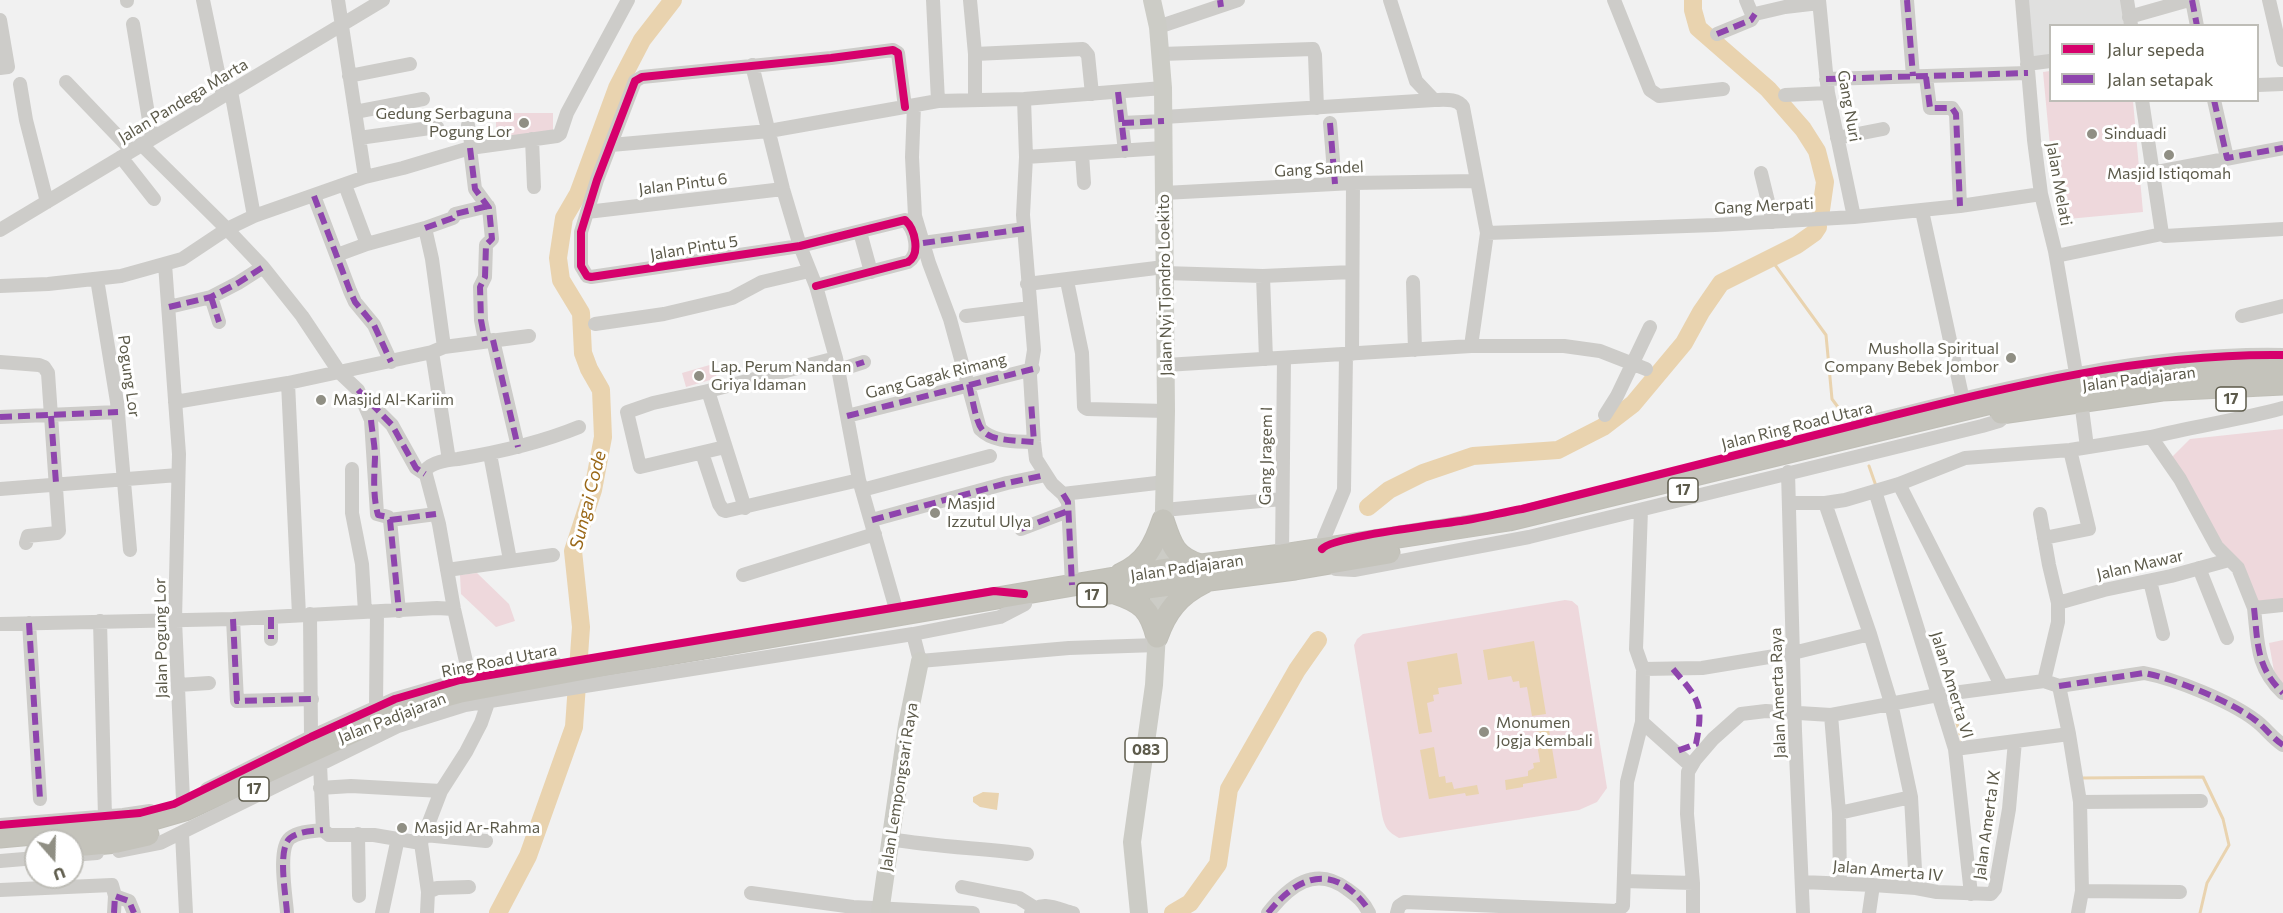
<!DOCTYPE html>
<html>
<head>
<meta charset="utf-8">
<style>
	body { margin:0 }
	#map { position:relative; width:2283px; height:913px; overflow:hidden; background:#f1f1f1; font-family:Commissioner,sans-serif }
	canvas { display:block }
	.legend { position:absolute; left:2049px; top:24px; width:210px; height:78px; box-sizing:border-box; background:#fff; border:2px solid #bebdb7; margin:0; padding:8px 10px; list-style:none; font-size:18px; color:#5c5a4a }
	.legend li { display:flex; align-items:center; gap:12px; height:30px }
	.legend b { width:30px; border:2px solid #bebdb7 }
	.north { position:absolute; left:24px; top:829px; width:60px; height:60px; box-sizing:border-box; background:#fff; border:2px solid #bebdb7; border-radius:50%; rotate:160deg; font-size:16px; font-weight:700; line-height:24px; text-align:center; color:#5c5a4a }
	.north::after { content:''; display:block; margin:auto; width:21px; height:27px; background:#908f84; clip-path:polygon(50% 0,100% 100%,50% 72%,0 100%) }
</style>
</head>
<body>
<div id="map">
<canvas width="2283" height="913"></canvas>
<ul class="legend">
<li><b style="height:8px;background:#d6006c"></b>Jalur sepeda</li>
<li><b style="height:8px;background:#8e44ad"></b>Jalan setapak</li>
</ul>
<div class="north">U</div>
</div>
<script>
const ctx = document.querySelector('canvas').getContext('2d');
ctx.lineJoin = 'round';
function fill(path, color) { ctx.fillStyle = color; ctx.fill(path, 'evenodd'); }
function trace(path, color, width, dash) { ctx.strokeStyle = color; ctx.lineWidth = width; ctx.lineCap = dash ? 'butt' : 'round'; ctx.setLineDash(dash || []); ctx.stroke(path); }
function label(font, color, halo, rows, align = 'center') {
  ctx.font = font + ' Commissioner,sans-serif'; ctx.lineWidth = 6; ctx.setLineDash([]); ctx.textBaseline = 'middle'; ctx.strokeStyle = halo; ctx.fillStyle = color; for (const [text, x, y, turn = 0] of rows) {
    ctx.save(); ctx.translate(x, y); ctx.rotate((+turn || 0) * Math.PI / 180); ctx.textAlign = isNaN(turn) ? turn : align; if (halo) ctx.strokeText(text, 0, 0); ctx.fillText(text, 0, 0); ctx.restore();
  }
}
fill(new Path2D(`
	M2026 0H2123L2125 25 2050 26V56L2031 59Z`), '#e0e0df');
fill(new Path2D(`
	M2050 71V100L2133 101 2143 212 2057 220 2043 72Z
	M496 113H553V133L496 138Z
	M713 364 717 378 686 387 682 373Z
	M2283 429V600L2257 605 2172 457 2190 439Z
	M477 573 509 604 515 621 496 627 461 594 460 575Z
	M1565 600 1572 601 1578 606 1607 788 1597 802 1579 810 1399 838C1388 832 1385 828 1382 815L1354 645 1357 639 1363 634Z
	M2283 640V685L2275 677 2269 643Z`), '#eed8dc');
fill(new Path2D(`
	M1534 641 1546 714 1532 716 1527 687 1520 688 1519 681 1513 682 1511 676 1488 680 1483 650Z
	M1457 653 1462 684 1438 688 1439 694 1433 695 1434 701 1427 703 1432 732 1419 734 1407 662Z
	M1549 730 1557 778 1523 784V787L1506 790 1505 780 1528 776V771L1534 768 1533 763 1540 762 1535 732Z
	M1434 747 1439 777 1445 776 1446 783 1452 782 1454 789 1477 785 1479 794 1466 796 1465 793 1429 799 1420 750Z
	M983 792 999 793 997 810 980 807 973 802V797Z`), '#e9d3af');
trace(new Path2D(`
	M1770 258 1826 335 1832 399 1846 418
	M1869 466 1876 486
	M1952 706 1963 745
	M2081 776V778L2203 777 2223 819 2229 845 2207 883 2200 913`), '#e9d3af', 3);
trace(new Path2D(`
	M1693 0V10L1698 28 1768 89 1803 129 1817 151 1825 182 1821 210
	M1368 507 1389 490 1423 473 1473 456 1558 450 1603 427 1633 404 1684 343 1701 312 1721 283 1797 245 1814 233 1818 227
	M498 913 528 856 574 727 581 627 573 551 593 490 603 437 601 390 589 369 583 353 581 313 561 280 558 258 564 218 578 194 617 88 642 40 673 0
	M1173 913 1190 903 1218 864 1229 789 1297 670 1318 640`), '#e9d3af', 18);
const highway = new Path2D(`
	M2001 413 2162 390 2283 384
	M1163 520C1171 544 1174 557 1200 565
	M1121 574C1146 563 1155 544 1163 520
	M1108 593 1295 569 1389 553
	M1115 593C1142 602 1150 609 1157 637
	M1157 637C1166 611 1179 595 1203 583
	M0 837 133 825 185 810 382 719 421 703 461 692 606 665 1161 570 1282 555 1509 520 2032 393 2169 374 2225 370 2283 369
	M85 845 117 842 148 835`);
trace(highway, '#c0bfb7', 23);
trace(new Path2D(`
	M127 0V1
	M203 0 223 96
	M338 0 365 177
	M933 0 938 101
	M970 0 975 54
	M1390 0 1416 81 1434 100C1444 100 1457 98 1463 107L1487 233 1471 346
	M1614 0 1650 90 1659 96 1723 89
	M1746 0 1751 12 1755 14 1785 7 1819 3
	M1819 0 1828 93 1854 217
	M1907 0 1913 76
	M2022 0 2034 140 2041 194 2055 251 2076 373
	M2127 0 2131 25
	M2192 0 2197 26
	M2269 0 2283 60
	M2129 17 2189 0
	M0 20 8 67 0 68
	M133 24 152 138
	M1158 27 1238 0
	M1717 34 1751 20 1755 14
	M1161 54 1313 49 1315 55 1317 108
	M2027 64 2050 61
	M752 65 783 189 800 246 816 286 836 358 859 480 896 609
	M349 76 410 64
	M1926 77 1930 108H1952L1956 114 1960 206
	M1826 79 2028 73
	M66 82 131 150
	M20 84 26 120 47 202
	M2258 85 2283 84
	M231 91 254 216
	M1118 92 1125 151
	M1785 95 1828 93
	M975 99V54L1083 49 1088 55 1092 94
	M1024 99 1026 157 1023 215 1034 350 1030 375 1034 442 1036 459 1052 484 1063 494 1068 502 1072 585
	M2142 100 2162 234 2165 236 2283 229
	M2214 100 2227 158
	M914 106 912 157 915 216 929 263 950 319 980 429C994 443 1016 441 1034 442
	M355 112 423 99
	M1164 117 1434 100
	M1122 123 1164 121
	M1330 123 1335 184
	M468 125 472 148
	M359 138 437 127
	M1837 138 1883 129
	M532 139 534 187
	M141 144 227 229 263 267 302 316 340 373 358 390 371 420 377 514 388 517 390 520 399 611
	M611 145 769 131 938 101 1024 99 1163 88
	M470 148 475 189 489 208 492 239 486 245 485 277 480 287 481 320 485 341
	M1082 154 1084 183
	M121 157 154 199
	M1026 157 1163 148
	M1761 173 1773 222
	M2152 173 2283 148
	M345 185 367 244 425 228 432 259 444 347 432 352 449 460
	M1164 193 1353 183 1476 181
	M314 196 350 291 355 302 374 325 391 362
	M1922 211 1964 405
	M587 212 783 189
	M425 228 453 218 455 214 488 206
	M0 230 383 0
	M860 232 871 272
	M1487 233 1715 225 1854 217 1960 206 2041 194
	M923 243 1024 229
	M337 255 367 244
	M2056 256 2162 234
	M165 264 179 454 175 620 183 800
	M1164 273 1263 276
	M97 279 117 402 130 550
	M1067 281 1082 353 1084 407 1087 409 1166 411
	M1413 282 1415 350
	M1027 284 1164 267
	M0 286 48 284 121 276 182 259 227 229 254 216 365 177 403 168 470 148 557 136 560 134 567 113 628 0
	M816 286 908 262C921 254 915 229 905 220L800 246 591 277 587 276 581 266V232L597 180 635 81 642 77 831 58 893 50 898 53 905 107
	M211 297 219 322
	M169 307 211 297 238 283 263 267
	M966 316 1030 308
	M2242 316 2283 306
	M595 324 664 314 732 298 762 282 809 271
	M493 340 518 447
	M444 347 529 336
	M1352 354 1353 183
	M1266 359 1263 276 1352 272
	M0 362 39 365 44 367 48 373 59 531 57 533 28 536 26 543
	M1166 365 1471 346H1564L1600 351 1646 369
	M839 370 864 362
	M288 383 299 615
	M708 391 745 508
	M365 398 392 425 416 468 425 474
	M2081 401 2087 447
	M175 402 288 383 432 352
	M1605 415 1617 396 1650 327
	M847 416 1033 369
	M0 417 118 412
	M1857 425C1998 390 2137 352 2283 355
	M2151 437C2195 426 2239 420 2283 408
	M725 447 640 467 627 412 653 403 708 391 836 358
	M702 453 719 504 723 510 726 511 859 480
	M490 454 510 560
	M352 469V513L362 564 365 612
	M1788 472 1795 731 1803 913
	M1899 484 2001 685
	M0 489 178 475
	M862 490 990 456
	M1875 491 1955 749 1971 894
	M1063 494 1165 482
	M1789 503H1825L1845 500 1899 484 1965 458 2070 450 2151 437 2180 479 2217 547 2238 568 2254 608 2283 605
	M1825 503 1870 634 1891 703 1911 797 1916 888
	M1164 510 1282 499
	M1641 510 1636 649 1643 669 1702 668 1793 653 1870 634
	M2040 514 2049 565 2058 603V622L2044 681 2059 686 2069 734 2080 802 2082 891 2078 913
	M390 520 436 514
	M872 520 1007 483 1046 475
	M1021 529 1068 511
	M2044 538 2089 529 2070 450
	M1324 546V538L1344 490 1346 355
	M1282 555 1284 358
	M2199 568 2227 638
	M1336 569 1354 570 1529 537 1982 426 1999 421 2010 412
	M447 570 553 555
	M743 575 875 534
	M2150 581 2163 634
	M2058 603 2104 590 2171 576 2229 560
	M2254 608C2258 644 2256 667 2283 693
	M310 614 311 737
	M271 617V639
	M233 619 237 701 312 699
	M100 621 105 817
	M29 623 40 799
	M0 624 233 619 437 608 454 609
	M913 634 920 661 1069 648 1157 645
	M1643 669 1642 722 1691 766
	M470 679 454 609 439 524 425 471C431 462 447 460 458 459 500 452 540 443 579 427
	M178 685 209 683
	M2059 686 2144 673C2175 679 2230 701 2255 720 2265 727 2272 738 2283 745
	M376 707 377 612
	M1831 715 1839 813 1840 883
	M1955 749 2069 734
	M320 764 323 830 329 835H374L421 843
	M320 788 351 786 441 791
	M207 789 311 737 395 699 460 680 556 664
	M2080 802 2201 801
	M1839 813 1911 797
	M0 825 123 815 150 811
	M182 834 186 913
	M358 834 359 896
	M425 835 486 841
	M890 839C936 847 981 848 1027 854
	M119 851 160 843 398 726 465 705 913 634 1000 617 1025 604
	M72 855 97 853
	M0 861 36 858
	M1624 881 1693 883 1687 814 1688 772 1695 760 1713 739 1741 714 1766 711 1831 715 1938 695 2044 681
	M1802 882 1873 885 1916 888 1937 892 1991 894 1995 889 2009 809 2015 741
	M1693 883V913
	M962 887 1019 898 1035 908
	M0 890 112 885 115 896 114 913
	M2082 891 2180 892
	M428 892 437 888 469 887
	M751 893 853 907 973 913
	M115 896 129 901 134 913
	M287 913C286 896 277 849 290 838 299 831 313 831 323 830
	M382 913 398 838
	M427 913 428 892 421 843 441 791 466 752 481 723 491 694
	M1031 913C1040 899 1060 910 1073 913
	M1268 913C1289 886 1315 865 1347 889 1357 896 1364 902 1369 913
	M1397 913 1399 906 1405 902 1617 911 1623 906 1627 782 1642 722
	M1869 913 1873 885`), '#cdccc9', 14);
trace(new Path2D(`
	M880 913 907 725 920 661
	M1139 913 1132 842 1154 685 1164 510 1166 411 1163 88 1158 27 1152 0`), '#ccccc6', 18);
trace(highway, '#c4c3bb', 21);
trace(new Path2D(`
	M1220 0 1221 7
	M1907 0 1913 76
	M2192 0 2197 26
	M1717 34 1751 20 1755 14
	M1926 77 1930 108H1952L1956 114 1960 206
	M1826 79 2028 73
	M1118 92 1125 151
	M2214 100 2227 158 2283 148
	M1122 123 1164 121
	M1330 123 1335 184
	M470 148 475 189 489 208 492 239 486 245 485 277 480 287 481 320 485 341
	M314 196 350 291 355 302 374 325 391 362
	M425 228 453 218 455 214 488 206
	M923 243 1024 229
	M211 297 219 322
	M169 307 211 297 238 283 263 267
	M493 340 518 447
	M839 370 864 362
	M969 384C981 439 976 438 1034 442L1031 402
	M358 390 392 425 416 468 425 474
	M51 416 56 483
	M847 416 1033 369
	M0 417 118 412
	M371 420C372 432 375 445 375 458 374 477 373 497 378 515L388 517 390 520 399 611
	M1063 494 1068 502 1072 585
	M390 520 436 514
	M872 520 1007 483 1046 475
	M1021 529 1068 511
	M2254 608C2258 644 2256 667 2283 693
	M271 617V639
	M233 619 237 701 312 699
	M29 623 40 799
	M1673 669C1699 700 1704 703 1696 744L1674 752
	M2059 686 2144 673C2175 679 2230 701 2255 720 2265 727 2272 738 2283 745
	M114 913 115 896 129 901 134 913
	M287 913C286 896 277 849 290 838 299 831 313 831 323 830
	M1268 913C1298 875 1333 863 1366 906`), '#8e44ad', 6, [12, 6]);
trace(new Path2D(`
	M816 286 908 262C921 254 915 229 905 220L800 246 591 277 587 276 581 266V232L597 180 635 81 642 77 831 58 893 50 898 53 905 107
	M1322 549C1332 536 1444 524 1467 520 1486 517 1504 512 1522 509 1637 480 1752 451 1867 422 2004 388 2140 353 2283 355
	M0 825 140 813 174 804 311 737 395 699 460 680 994 591 1024 594`), '#d6006c', 8);
for (const [x, y, r, color] of [
	[524,123,6,"#908f84"],
	[2092,134,6,"#908f84"],
	[2169,155,6,"#908f84"],
	[2011,358,6,"#908f84"],
	[699,376,6,"#908f84"],
	[321,400,6,"#908f84"],
	[935,513,6,"#908f84"],
	[1484,732,6,"#908f84"],
	[402,828,6,"#908f84"]
]) { const dot = new Path2D(); dot.arc(x, y, r, 0, 2 * Math.PI); ctx.fillStyle = color; ctx.fill(dot); trace(dot, '#fff', 2); }
for (const [x, y, w] of [
	[2231,399,30],
	[1683,490,30],
	[1092,595,30],
	[1146,750,42],
	[254,789,30]
]) { const box = new Path2D(); box.roundRect(x - w / 2, y - 12, w, 24, 4.5); ctx.fillStyle = '#fff'; ctx.fill(box); trace(box, '#5c5a4a', 1.5); }
label('bold 15px', '#5c5a4a', null, [
	["17",2231,399],
	["17",1683,490],
	["17",1092,595],
	["083",1146,750],
	["17",254,789]
]);
label('16px', '#5c5a4a', '#fff', [
	["Jalan Pandega Marta",183,101,-31],
	["Gang Nuri",1849,106,80],
	["Gang Sandel",1319,169,-3],
	["Jalan Pintu 6",683,184,-7],
	["Jalan Melati",2059,184,80],
	["Gang Merpati",1764,206,-3],
	["Jalan Pintu 5",694,248,-9],
	["Jalan Nyi Tjondro Loekito",1165,285,-91],
	["Pogung Lor",129,376,82],
	["Gang Gagak Rimang",936,376,-14],
	["Jalan Padjajaran",2139,379,-7],
	["Jalan Ring Road Utara",1797,426,-14],
	["Gang Jragem I",1266,456,-89],
	["Jalan Mawar",2140,565,-13],
	["Jalan Padjajaran",1187,568,-8],
	["Jalan Pogung Lor",161,638,-91],
	["Ring Road Utara",499,661,-11],
	["Jalan Amerta VI",1952,685,73],
	["Jalan Amerta Raya",1778,693,-92],
	["Jalan Padjajaran",392,718,-21],
	["Jalan Lempongsari Raya",899,787,-81],
	["Jalan Amerta IX",1987,825,-82],
	["Jalan Amerta IV",1888,871,5]
]);
label('16px', '#5c5a4a', '#fff', [
	["Gedung Serbaguna",512,114,"right"],
	["Pogung Lor",512,132,"right"],
	["Sinduadi",2104,134],
	["Masjid Istiqomah",2169,174,"center"],
	["Musholla Spiritual",1999,349,"right"],
	["Company Bebek Jombor",1999,367,"right"],
	["Lap. Perum Nandan",711,367],
	["Griya Idaman",711,385],
	["Masjid Al-Kariim",333,400],
	["Masjid",947,504],
	["Izzutul Ulya",947,522],
	["Monumen",1496,723],
	["Jogja Kembali",1496,741],
	["Masjid Ar-Rahma",414,828]
], 'left');
label('italic 18px', '#9a6818', '#fff', [
	["Sungai Code",588,500,-76]
]);
</script>
</body>
</html>
